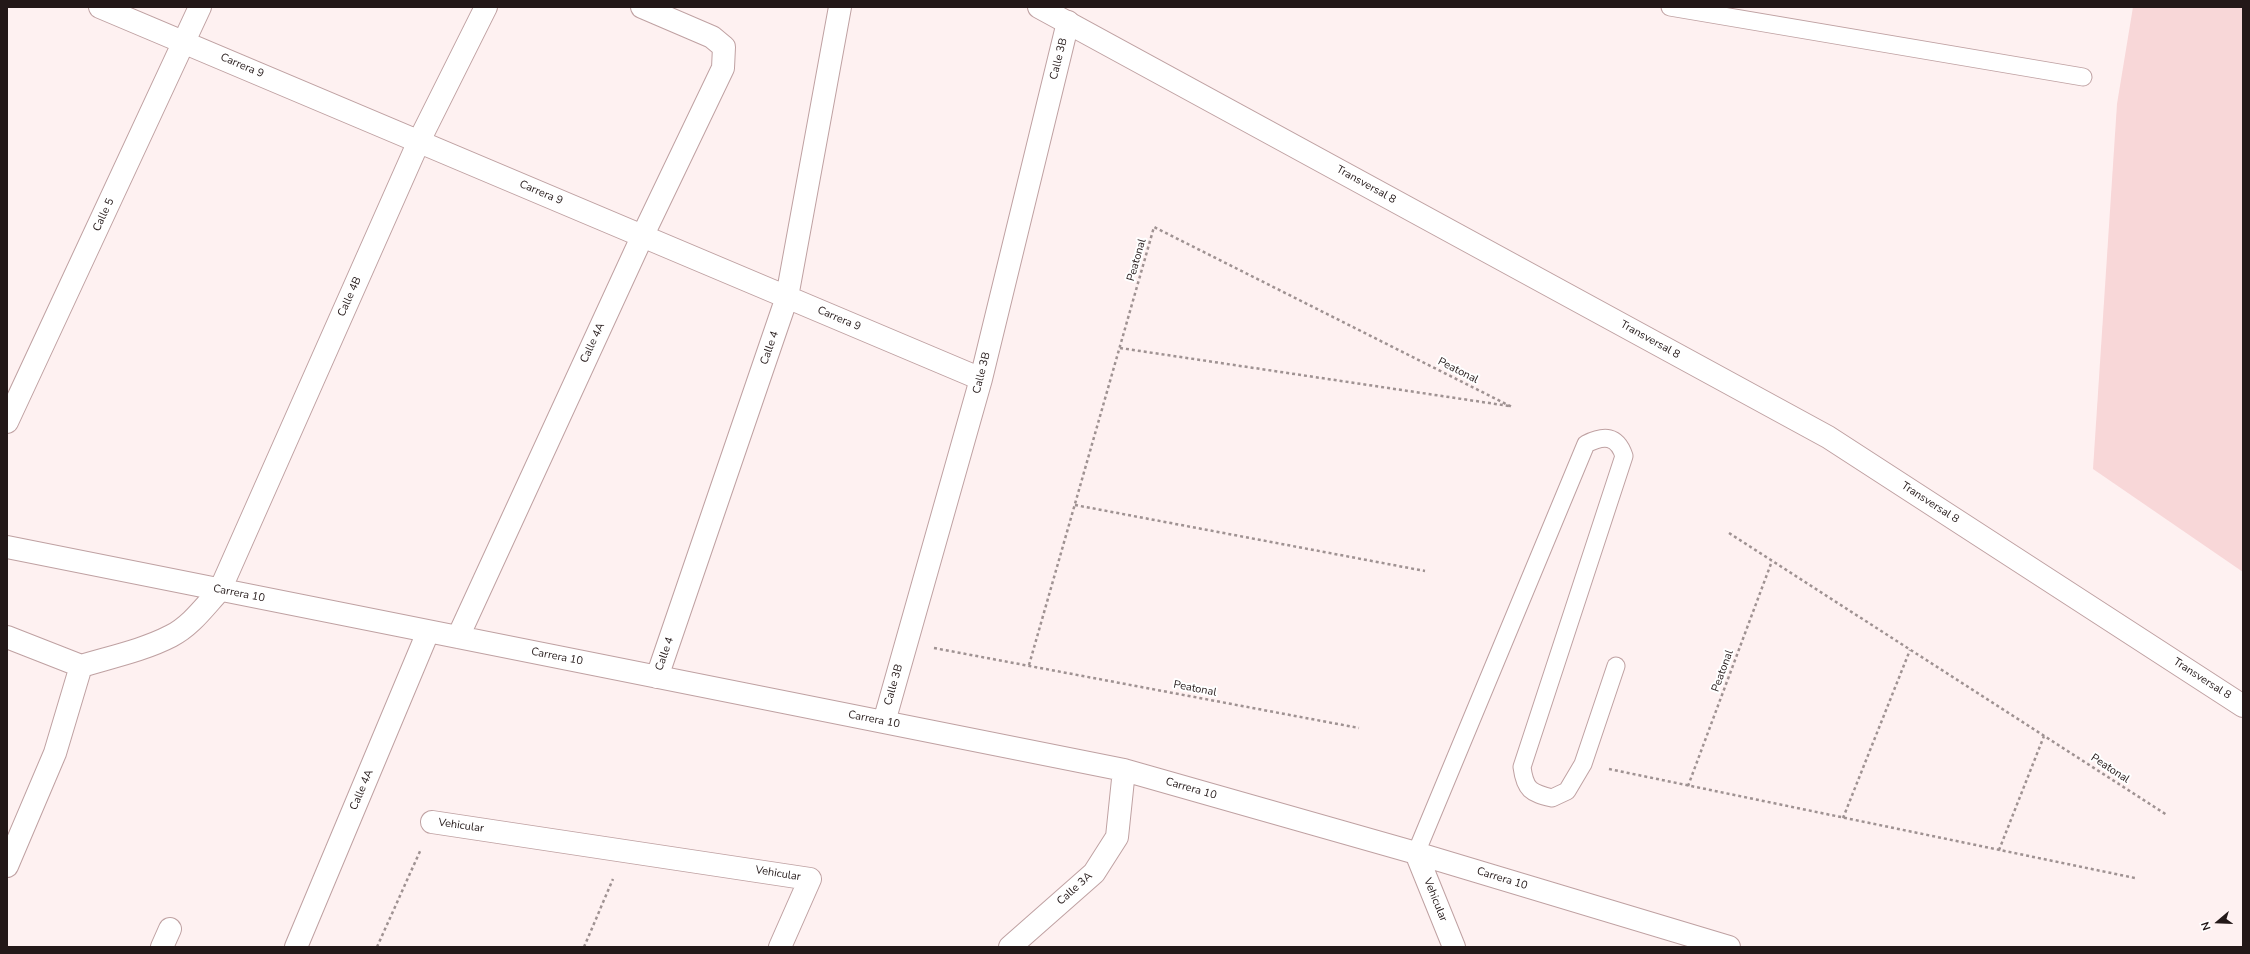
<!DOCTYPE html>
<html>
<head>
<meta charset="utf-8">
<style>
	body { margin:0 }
	#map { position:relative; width:2250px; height:954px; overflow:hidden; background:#fef1f1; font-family:"Nunito Sans",sans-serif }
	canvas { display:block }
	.frame { position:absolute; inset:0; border:8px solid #231818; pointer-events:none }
	.north { position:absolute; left:2198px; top:902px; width:40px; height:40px; -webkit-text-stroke:3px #fff; paint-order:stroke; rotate:251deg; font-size:11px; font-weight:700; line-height:16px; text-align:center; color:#231818 }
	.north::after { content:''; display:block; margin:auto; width:14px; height:18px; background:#231818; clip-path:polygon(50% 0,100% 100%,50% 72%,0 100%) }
</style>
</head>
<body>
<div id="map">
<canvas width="2250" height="954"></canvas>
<div class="frame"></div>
<div class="north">N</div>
</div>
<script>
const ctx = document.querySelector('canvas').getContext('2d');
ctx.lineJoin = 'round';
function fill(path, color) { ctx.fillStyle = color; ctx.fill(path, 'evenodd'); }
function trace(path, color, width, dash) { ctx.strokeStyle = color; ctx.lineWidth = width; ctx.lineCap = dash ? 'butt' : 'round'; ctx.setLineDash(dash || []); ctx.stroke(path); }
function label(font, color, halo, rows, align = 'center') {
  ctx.font = font + ' "Nunito Sans",sans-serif'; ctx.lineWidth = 4; ctx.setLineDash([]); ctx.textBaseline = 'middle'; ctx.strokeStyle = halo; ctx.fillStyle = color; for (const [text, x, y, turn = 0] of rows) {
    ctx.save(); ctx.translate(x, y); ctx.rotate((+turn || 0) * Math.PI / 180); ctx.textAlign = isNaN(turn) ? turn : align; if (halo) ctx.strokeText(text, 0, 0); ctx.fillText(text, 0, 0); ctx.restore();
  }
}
fill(new Path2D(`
	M2133 7H2243V572L2093 469 2117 104Z`), '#f8d7d8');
const service = new Path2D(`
	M1670 7 2083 77
	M1416 853 1586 444C1604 435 1617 435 1624 456L1522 767C1525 790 1531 793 1552 798L1567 791 1583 764 1616 666`);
const minor = new Path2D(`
	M100 7 981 379
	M7 422 200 7
	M7 547 1124 770 1416 853 1729 947
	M7 637 81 666 55 753 7 866
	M458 637 642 237 723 68 724 47 712 37 642 7
	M81 666C111 657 144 650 171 636 191 626 205 606 220 590L419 141 486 7
	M657 677 787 297 840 7
	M884 722 981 379 1068 22
	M432 822 810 879 780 947
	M1416 853 1454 947
	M162 947 170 929
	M296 947 428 632
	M1010 947 1094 873 1117 837 1124 770`);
const tertiary = new Path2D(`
	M1039 7 1828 437 2243 706`);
trace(service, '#bfa1a2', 19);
trace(minor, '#bfa1a2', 24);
trace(tertiary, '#bfa1a2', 24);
trace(new Path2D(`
	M1120 348 1509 406
	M1075 505 1425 571
	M1729 533 2167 815
	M934 648 1359 728
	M1029 665 1154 227 1512 407
	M1609 769 2135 878
	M1688 786 1772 561
	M1843 818 1910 650
	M1999 850 2044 736
	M377 947 421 849
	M584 947 613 879`), '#9f9292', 2.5, [3, 3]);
trace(service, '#fff', 17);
trace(minor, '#fff', 22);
trace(tertiary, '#fff', 22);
label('11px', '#231818', '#fff', [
	["Calle 3B",1059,59,-76],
	["Carrera 9",242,66,23],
	["Transversal 8",1366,185,29],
	["Carrera 9",541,193,23],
	["Calle 5",104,215,-65],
	["Peatonal",1137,260,-74],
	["Calle 4B",350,297,-66],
	["Carrera 9",839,319,23],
	["Transversal 8",1650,340,29],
	["Calle 4A",593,343,-65],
	["Calle 4",770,348,-71],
	["Peatonal",1458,371,27],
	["Calle 3B",982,373,-76],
	["Transversal 8",1930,503,33],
	["Carrera 10",239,594,11],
	["Calle 4",665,654,-71],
	["Carrera 10",557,657,11],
	["Peatonal",1723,671,-70],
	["Transversal 8",2202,679,33],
	["Calle 3B",894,685,-74],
	["Peatonal",1195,689,11],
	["Carrera 10",874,720,11],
	["Peatonal",2110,769,33],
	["Carrera 10",1191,789,16],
	["Calle 4A",362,790,-67],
	["Vehicular",461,826,8],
	["Vehicular",778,874,9],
	["Carrera 10",1502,879,17],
	["Calle 3A",1075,889,-42],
	["Vehicular",1435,900,68]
]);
</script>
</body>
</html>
